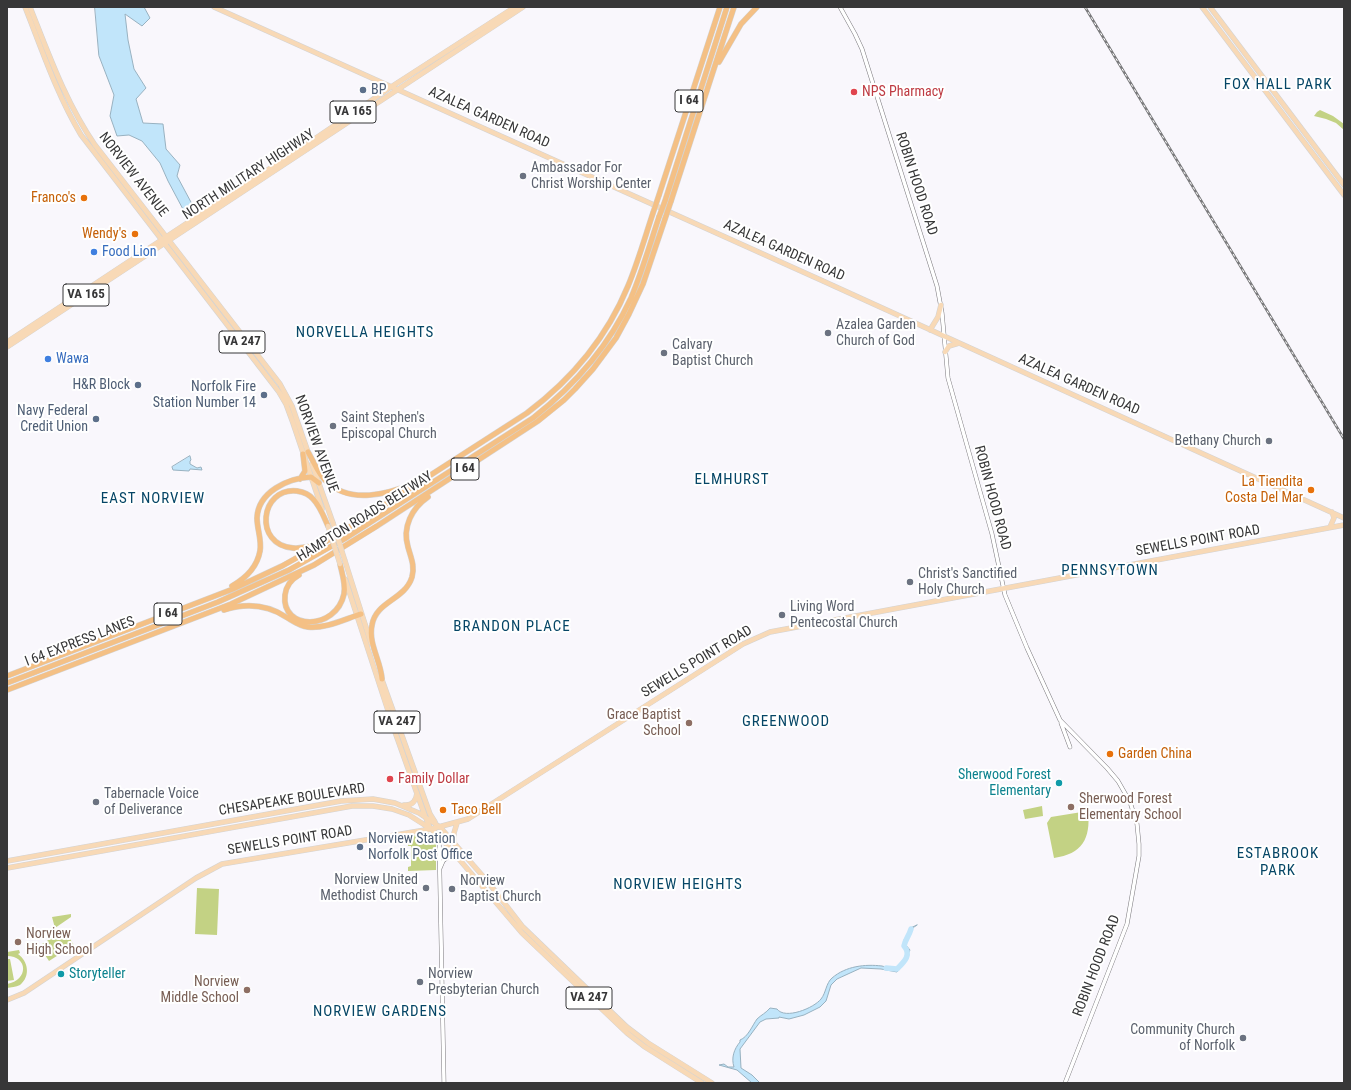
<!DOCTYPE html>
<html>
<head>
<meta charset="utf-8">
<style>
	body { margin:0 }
	#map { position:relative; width:1351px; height:1090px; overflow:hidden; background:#f9f7fc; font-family:"Roboto Condensed",sans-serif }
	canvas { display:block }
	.frame { position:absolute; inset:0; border:8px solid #373738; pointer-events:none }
</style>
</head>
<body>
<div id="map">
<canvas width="1351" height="1090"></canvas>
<div class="frame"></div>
</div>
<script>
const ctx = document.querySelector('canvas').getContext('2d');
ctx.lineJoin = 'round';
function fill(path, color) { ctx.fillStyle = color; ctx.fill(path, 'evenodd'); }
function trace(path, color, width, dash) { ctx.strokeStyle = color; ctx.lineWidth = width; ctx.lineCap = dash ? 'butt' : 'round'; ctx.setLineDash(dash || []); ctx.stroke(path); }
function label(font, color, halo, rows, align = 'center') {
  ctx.font = font + ' "Roboto Condensed",sans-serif'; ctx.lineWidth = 4; ctx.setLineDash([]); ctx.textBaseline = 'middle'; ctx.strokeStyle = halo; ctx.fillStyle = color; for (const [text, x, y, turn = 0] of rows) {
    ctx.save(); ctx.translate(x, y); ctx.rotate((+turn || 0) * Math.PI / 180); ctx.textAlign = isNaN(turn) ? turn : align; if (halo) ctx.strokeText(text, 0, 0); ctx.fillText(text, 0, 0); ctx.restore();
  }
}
fill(new Path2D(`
	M1320 110 1333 116 1344 124V130L1336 123 1326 119 1314 116 1317 112Z
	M1042 806 1043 816 1025 819 1023 810Z
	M1088 811C1091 839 1082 854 1054 858L1047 823 1051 817Z
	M429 833 436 840V870L408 871V867L411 866V846H408L409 836Z
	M197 888 219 889 217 935 195 934Z
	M71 914V917L55 928 52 917Z
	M64 930 74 945 49 961 39 946Z
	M19 950 20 953 18 954C28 961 31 976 20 985 16 987 11 987 7 988V984C29 980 28 956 7 956V952Z
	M7 959H10L14 980 7 981Z`), '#c3d284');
const water = new Path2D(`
	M95 7H144L150 18 142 26 125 14 128 40 134 69 146 88 136 99 143 123 163 124 166 149 180 165 177 176 192 204 185 213 168 181 160 163 142 141 129 135 117 136 110 116 114 95 99 56Z
	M190 456 191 460 190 461V464L197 468 201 467 202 470 190 469 189 471 173 470 172 467Z
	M917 925C910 929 906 937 905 944L910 950 909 952 901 967 897 972 881 969 861 968 837 979 831 985 826 1001 820 1007 804 1015 789 1019 779 1017V1018L766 1019 760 1022 740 1049 741 1068 752 1075 760 1083H752L737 1070 719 1065 724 1064 728 1067H734C731 1058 734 1049 740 1042V1040C748 1037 752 1026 757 1019 761 1015 766 1013 770 1008L777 1009C785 1020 814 1008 821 999 826 993 826 983 832 978 846 966 865 964 882 966 889 968 893 969 900 967L908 951V948L904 945V940L911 928Z`);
fill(water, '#c1e5fa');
trace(water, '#98b1c0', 1);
trace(new Path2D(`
	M886 968 897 969C904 962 912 955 904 946 905 940 909 936 911 929`), '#c1e5fa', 5.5);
const minor = new Path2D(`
	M840 7 855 34 862 49 937 286 942 313 948 378 992 534 1005 595 1027 648 1060 720 1107 768 1118 781 1130 802 1137 824 1139 844V856L1127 924 1065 1083
	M1061 723 1070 747
	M439 836 444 1083
	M440 868 443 861 453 852`);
const major = new Path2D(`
	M25 7C42 50 57 95 81 135L279 392 286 404 293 423 322 509
	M30 7C49 55 66 103 95 145L280 384 292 406 309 455
	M214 7 823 281 1344 518
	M1202 7 1344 195
	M1210 7 1344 185
	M930 330 938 317 941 305
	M7 342 316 138 391 87 515 7
	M7 347 523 7
	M945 352 949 346 959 343
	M312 464 333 523
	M1330 527 1334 518 1332 512
	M345 561 371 643
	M345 579 395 732 425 816 430 828
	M381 677 430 814 435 822
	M404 805C412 806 416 801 417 793
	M454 843V833L457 823
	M7 861 341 801 373 799 395 803 419 813 440 827 488 882 522 926 603 1004 627 1027 648 1043 712 1083
	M7 868 352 806H373L392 809 409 815 431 829 441 838 522 933 627 1033 645 1047 702 1083
	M7 1000 24 993 196 878 222 864 431 829 468 819 743 644 770 632 1344 525`);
const highway = new Path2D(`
	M719 62 741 24 757 7
	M659 195 720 7
	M665 201 727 7
	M671 201 734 7
	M308 452C314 462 318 474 326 481 350 505 388 494 415 483
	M300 479 305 471 303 454
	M320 544C311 546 302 549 293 548 253 545 260 487 297 491 303 492 309 494 313 499 320 506 324 517 328 526
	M299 575C292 579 286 586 285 595 281 631 336 631 344 594 346 585 342 573 340 564
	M232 586C246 578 257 568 260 551 262 540 257 529 257 518 258 492 288 478 311 477L319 483
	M224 610C246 603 266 604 286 617 293 621 299 626 308 627 325 629 345 619 361 614
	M7 676 233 589 282 566 325 542 367 516 527 413C571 380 607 337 628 286 638 262 645 237 653 213
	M382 679C381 661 368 644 372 625 376 601 405 600 412 577 415 566 411 558 408 547 402 527 412 508 428 497
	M7 683 218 602 289 570 346 538 533 418C575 385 609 346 631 298 642 272 650 244 659 217
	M7 690 231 604 314 565 377 526 538 421 564 400 575 389 593 369 616 338 629 314 643 284 665 219`);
trace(minor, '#7c7a7e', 4.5);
trace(major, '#d3d3d3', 5.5);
trace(highway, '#d3d3d3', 6);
trace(minor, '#fff', 3.5);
trace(major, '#f8d9b6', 4.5);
trace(highway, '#f4c085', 5);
const rail = new Path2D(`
	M1085 7 1344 439`);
trace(rail, '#79797b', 2.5);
trace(rail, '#fff', 1, [3]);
const majorBridge = new Path2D(`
	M333 523 345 561
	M328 526 340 564`);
const highwayBridge = new Path2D(`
	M653 213 659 195
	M659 217 665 201
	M665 219 671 201`);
trace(majorBridge, '#d3d3d3', 5.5, []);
trace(highwayBridge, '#d3d3d3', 6, []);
trace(majorBridge, '#f8d9b6', 4.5);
trace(highwayBridge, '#f4c085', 5);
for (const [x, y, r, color] of [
	[363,90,4,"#5c6f8a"],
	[854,92,4,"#e0444e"],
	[523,176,4,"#6b7280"],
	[84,198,4,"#e8710a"],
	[135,234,4,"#e8710a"],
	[94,252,4,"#3f7fe0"],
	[828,333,4,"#6b7280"],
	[664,353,4,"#6b7280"],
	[48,359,4,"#3f7fe0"],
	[138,385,4,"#5c6f8a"],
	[264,395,4,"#5c6f8a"],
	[96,419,4,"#5c6f8a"],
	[333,426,4,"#6b7280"],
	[1269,441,4,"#6b7280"],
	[1311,490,4,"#e8710a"],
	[910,582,4,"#6b7280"],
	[782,615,4,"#6b7280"],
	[689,723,4,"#8d6e63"],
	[1110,754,4,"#e8710a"],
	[390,779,4,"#e0444e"],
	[1059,783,4,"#0f9aa8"],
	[96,802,4,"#6b7280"],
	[1071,807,4,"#8d6e63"],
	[443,810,4,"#e8710a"],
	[360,847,4,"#5c6f8a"],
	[426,888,4,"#6b7280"],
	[452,889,4,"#6b7280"],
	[18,942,4,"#8d6e63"],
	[61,974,4,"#0f9aa8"],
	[420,982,4,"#6b7280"],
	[247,990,4,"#8d6e63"],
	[1243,1038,4,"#6b7280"]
]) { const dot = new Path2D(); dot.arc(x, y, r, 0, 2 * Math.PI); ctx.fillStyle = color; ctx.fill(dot); trace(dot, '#fff', 1.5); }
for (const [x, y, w] of [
	[689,101,28],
	[353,112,46],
	[86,295,46],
	[242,342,46],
	[465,469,28],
	[168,614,28],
	[397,722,46],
	[589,998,46]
]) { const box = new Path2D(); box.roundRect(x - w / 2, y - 11, w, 22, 3); ctx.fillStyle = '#fff'; ctx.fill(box); trace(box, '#373738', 1); }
label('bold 13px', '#373738', null, [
	["I 64",689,101],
	["VA 165",353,112],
	["VA 165",86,295],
	["VA 247",242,342],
	["I 64",465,469],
	["I 64",168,614],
	["VA 247",397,722],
	["VA 247",589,998]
]);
label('14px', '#4e5e75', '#fff', [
	["BP",371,90,"left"],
	["H&R Block",130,385],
	["Norfolk Fire",256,387],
	["Station Number 14",256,403],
	["Navy Federal",88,411],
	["Credit Union",88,427],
	["Norview Station",368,839,"left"],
	["Norfolk Post Office",368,855,"left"]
], 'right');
label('14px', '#be3a42', '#fff', [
	["NPS Pharmacy",862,92],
	["Family Dollar",398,779]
], 'left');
label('14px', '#373738', '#fff', [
	["AZALEA GARDEN ROAD",489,118,24],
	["NORVIEW AVENUE",133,175,52],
	["NORTH MILITARY HIGHWAY",249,175,-33],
	["ROBIN HOOD ROAD",916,184,72],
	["AZALEA GARDEN ROAD",784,251,24],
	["AZALEA GARDEN ROAD",1079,385,24],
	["NORVIEW AVENUE",316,444,70],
	["ROBIN HOOD ROAD",992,498,75],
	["HAMPTON ROADS BELTWAY",365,517,-32],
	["SEWELLS POINT ROAD",1198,541,-10],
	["I 64 EXPRESS LANES",80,642,-21],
	["SEWELLS POINT ROAD",697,662,-31],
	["CHESAPEAKE BOULEVARD",292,800,-9],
	["SEWELLS POINT ROAD",290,841,-9],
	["ROBIN HOOD ROAD",1097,966,-69]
]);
label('14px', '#5b616d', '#fff', [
	["Ambassador For",531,168],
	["Christ Worship Center",531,184],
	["Azalea Garden",836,325],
	["Church of God",836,341],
	["Calvary",672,345],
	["Baptist Church",672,361],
	["Saint Stephen's",341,418],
	["Episcopal Church",341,434],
	["Bethany Church",1261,441,"right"],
	["Christ's Sanctified",918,574],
	["Holy Church",918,590],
	["Living Word",790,607],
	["Pentecostal Church",790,623],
	["Tabernacle Voice",104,794],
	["of Deliverance",104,810],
	["Norview United",418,880,"right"],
	["Methodist Church",418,896,"right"],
	["Norview",460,881],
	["Baptist Church",460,897],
	["Norview",428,974],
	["Presbyterian Church",428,990],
	["Community Church",1235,1030,"right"],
	["of Norfolk",1235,1046,"right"]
], 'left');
label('14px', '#c56008', '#fff', [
	["Franco's",76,198],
	["Wendy's",127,234],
	["La Tiendita",1303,482],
	["Costa Del Mar",1303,498],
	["Garden China",1118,754,"left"],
	["Taco Bell",451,810,"left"]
], 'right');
label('14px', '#366cbe', '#fff', [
	["Food Lion",102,252],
	["Wawa",56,359]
], 'left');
label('14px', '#785e54', '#fff', [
	["Grace Baptist",681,715],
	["School",681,731],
	["Sherwood Forest",1079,799,"left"],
	["Elementary School",1079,815,"left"],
	["Norview",26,934,"left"],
	["High School",26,950,"left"],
	["Norview",239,982],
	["Middle School",239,998]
], 'right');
label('14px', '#0d838f', '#fff', [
	["Sherwood Forest",1051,775],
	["Elementary",1051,791],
	["Storyteller",69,974,"left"]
], 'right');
ctx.letterSpacing = '1px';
label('15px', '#064666', '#fff', [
	["FOX HALL PARK",1278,85],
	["NORVELLA HEIGHTS",365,333],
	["ELMHURST",732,480],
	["EAST NORVIEW",153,499],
	["PENNSYTOWN",1110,571],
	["BRANDON PLACE",512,627],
	["GREENWOOD",786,722],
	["ESTABROOK",1278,854],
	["PARK",1278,871],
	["NORVIEW HEIGHTS",678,885],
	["NORVIEW GARDENS",380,1012]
]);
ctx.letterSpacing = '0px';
</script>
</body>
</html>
